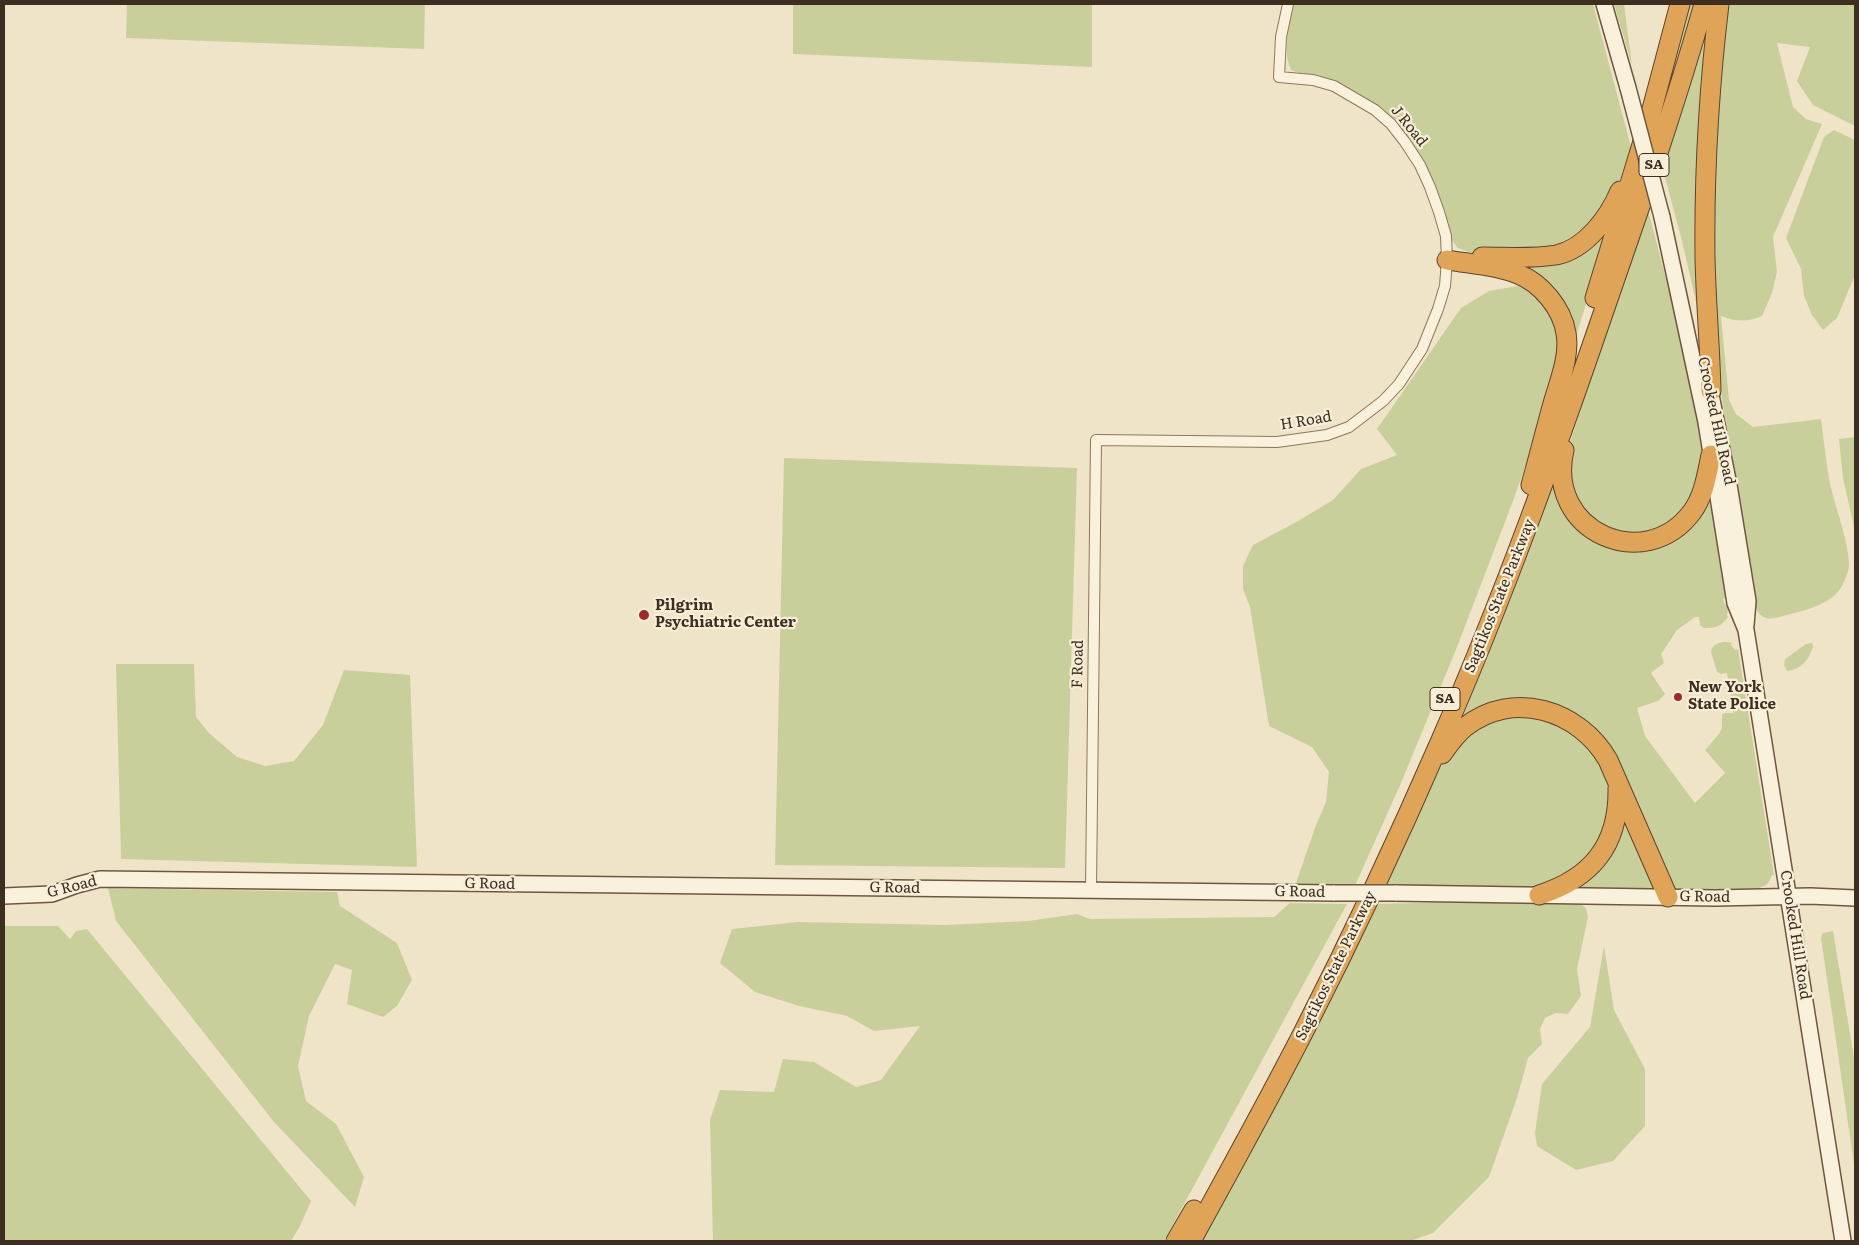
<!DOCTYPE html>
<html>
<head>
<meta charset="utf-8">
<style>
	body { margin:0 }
	#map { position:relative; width:1859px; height:1245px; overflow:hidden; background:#f0e4c8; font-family:Literata,serif }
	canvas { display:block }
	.frame { position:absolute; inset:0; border:5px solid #3d2e20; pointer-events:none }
</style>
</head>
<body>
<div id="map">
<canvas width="1859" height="1245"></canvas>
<div class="frame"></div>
</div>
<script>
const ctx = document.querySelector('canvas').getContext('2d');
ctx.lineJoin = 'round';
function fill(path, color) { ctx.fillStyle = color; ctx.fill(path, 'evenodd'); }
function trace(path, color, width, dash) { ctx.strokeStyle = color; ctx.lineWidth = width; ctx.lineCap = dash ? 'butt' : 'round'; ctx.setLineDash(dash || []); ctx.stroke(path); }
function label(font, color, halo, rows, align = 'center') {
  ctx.font = font + ' Literata,serif'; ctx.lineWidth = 4.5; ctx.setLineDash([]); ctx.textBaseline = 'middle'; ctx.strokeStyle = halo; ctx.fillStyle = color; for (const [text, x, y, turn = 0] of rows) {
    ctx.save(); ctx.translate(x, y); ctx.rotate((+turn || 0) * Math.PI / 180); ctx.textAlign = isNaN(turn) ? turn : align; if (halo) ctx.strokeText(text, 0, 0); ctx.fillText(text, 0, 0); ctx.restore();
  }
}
fill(new Path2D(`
	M127 4H425L424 49 126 38Z
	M793 4H1092V67L793 54Z
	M1294 4H1593L1631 147 1620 179 1602 215 1576 241 1541 253 1468 252 1458 248 1450 238 1428 171 1407 135 1376 104 1327 79 1302 74 1291 70C1282 49 1289 25 1294 4Z
	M1614 4H1624L1632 65Z
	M1687 4H1699L1658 134 1654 127Z
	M1710 4 1700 319 1682 241 1663 170 1648 210 1688 363 1703 437V463L1696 494 1681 519 1656 534 1629 538 1600 530 1567 483V452Z
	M1725 4H1855V126L1813 105 1797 81 1810 47 1777 43 1793 107 1806 119 1822 124 1773 237 1777 272 1772 293 1762 316C1747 322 1736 322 1721 316L1729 400 1736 414 1753 427 1821 419C1824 441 1826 463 1830 484 1835 505 1850 547 1849 566 1848 575 1842 588 1836 594 1824 606 1803 611 1787 615 1772 619 1763 623 1755 607L1718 374 1710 215Z
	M1834 130 1855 140V275L1837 318 1823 330 1812 315 1804 296 1801 269 1786 238 1824 137Z
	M1613 218 1571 352 1566 311 1511 265 1536 263Z
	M1529 284 1561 329 1556 379 1513 501 1457 647 1401 783 1354 888 1295 886 1316 825 1326 802 1329 772 1312 747 1269 726 1250 607 1243 589V566L1253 545 1298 521 1333 500 1361 469 1397 455 1377 429 1461 308 1489 291Z
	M1855 437V532L1843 478 1839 439Z
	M784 458 1077 468 1065 868 775 865Z
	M1554 469 1571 520 1645 548 1710 485 1727 593H1725L1726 598 1723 599 1724 603 1728 607 1727 616 1728 617C1721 627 1715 628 1704 628L1700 625 1699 617H1695L1677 630 1661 654 1664 663 1651 673 1665 694 1658 701 1637 708 1645 736 1695 803 1725 773 1705 750 1719 734 1722 728V715L1724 713H1733L1727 673 1721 674 1717 672 1711 652 1712 648C1717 642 1725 641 1732 643L1731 645 1735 650 1738 649 1774 875 1771 876C1770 883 1766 886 1759 888V891L1677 890 1670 886 1620 776 1540 705 1453 729Z
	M1812 643 1813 646C1809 660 1802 669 1787 671L1784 665 1785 659 1806 644Z
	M116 664H194L196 717 209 733 237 757 265 766 294 761 323 725 344 670 410 675 417 867 121 859Z
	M1510 714 1557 721 1592 747 1611 783 1610 823 1578 874 1530 890 1380 888 1396 854 1412 830 1427 793 1448 754 1468 731Z
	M1622 811 1660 892 1569 889Z
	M108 888 337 892 340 906 397 943 412 980 397 1006 383 1017 347 1004 352 970 335 964 309 1016 298 1066 306 1101 336 1124 364 1177 355 1207 274 1122 116 921Z
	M1501 901 1578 902 1586 908 1588 917 1577 969 1581 996 1568 1014 1555 1013 1545 1018 1540 1029 1542 1044 1528 1058 1517 1098 1489 1177 1433 1233 1410 1241H1201L1238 1175 1360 931 1364 933 1374 904Z
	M1290 903 1347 904 1164 1241H713L710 1120 720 1090 774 1092 783 1059 814 1062 856 1087 881 1080 920 1026 874 1031 847 1016 799 1006 755 992 720 963 732 929 798 922 946 925 1028 921 1077 914 1090 919 1274 917Z
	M4 926H58L70 939 76 931 87 929 311 1201 300 1226 291 1241H4Z
	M1833 931 1855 1064V1171L1821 938 1823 933Z
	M1604 946 1614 1010 1645 1069V1126L1613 1161 1576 1170 1537 1146 1535 1133 1542 1084 1590 1027Z`), '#c9cf9b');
const street = new Path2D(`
	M1091 890 1096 440 1277 442 1327 435 1349 427 1383 401 1399 384 1422 349 1438 309 1445 286 1447 260 1446 236 1439 212 1430 187 1420 165 1405 142 1391 124 1375 110 1334 86 1313 80 1279 77 1281 37 1288 4`);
const secondary = new Path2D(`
	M1604 4 1628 88
	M1662 217 1706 422 1735 603 1746 630 1843 1241
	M1708 380 1729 485 1748 601 1746 625
	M1395 893 1715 898 1810 896 1855 898
	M4 896 52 894 77 885 100 879 1335 893`);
const highway = new Path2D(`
	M1482 257C1506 257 1532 259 1556 255 1586 249 1609 217 1620 191
	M1447 260C1470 264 1496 265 1518 274 1541 283 1562 308 1566 333 1570 355 1560 380 1554 400 1546 428 1539 457 1531 485
	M1595 298 1647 128 1680 4
	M1711 391C1710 347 1706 303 1705 258 1704 173 1709 88 1719 4
	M1564 450C1545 532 1645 575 1692 512 1704 496 1707 474 1711 455
	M1442 754C1449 744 1456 734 1465 727 1513 689 1579 710 1608 760L1668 897
	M1539 895C1592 878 1619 845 1618 788
	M1176 1241 1194 1210
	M1191 1241C1229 1172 1267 1103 1303 1033 1352 937 1398 839 1441 740 1504 596 1557 448 1608 299 1642 201 1676 103 1704 4`);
trace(street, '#8d765c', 12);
trace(secondary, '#6f573f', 18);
trace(highway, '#5b4430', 21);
trace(street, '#faf1dc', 10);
trace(secondary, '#faf1dc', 15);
trace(highway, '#e0a458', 19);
const secondaryBridge = new Path2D(`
	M1628 88 1662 217
	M1335 893H1395`);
trace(secondaryBridge, '#6f573f', 18, []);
trace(secondaryBridge, '#faf1dc', 15);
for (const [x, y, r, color] of [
	[644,615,6,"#9e2a2b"],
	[1678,697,5,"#9e2a2b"]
]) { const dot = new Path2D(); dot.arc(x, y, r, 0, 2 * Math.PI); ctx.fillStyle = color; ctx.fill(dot); trace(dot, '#f7eed8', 2); }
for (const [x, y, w] of [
	[1654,165,30],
	[1445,699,30]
]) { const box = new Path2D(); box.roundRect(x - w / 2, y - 11.5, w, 23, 4); ctx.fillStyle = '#f7eed8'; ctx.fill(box); trace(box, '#3d2e20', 1); }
label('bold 14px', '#3d2e20', null, [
	["SA",1654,165],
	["SA",1445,699]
]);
label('15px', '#3d2e20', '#f7eed8', [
	["J Road",1409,126,51],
	["H Road",1306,421,-10],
	["Crooked Hill Road",1716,421,78],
	["Sagtikos State Parkway",1500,596,-68],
	["F Road",1078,664,-89],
	["G Road",490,884,1],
	["G Road",72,887,-14],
	["G Road",895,888,1],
	["G Road",1300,892,1],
	["G Road",1705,897,1],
	["Crooked Hill Road",1795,935,81],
	["Sagtikos State Parkway",1336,966,-64]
]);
label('bold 15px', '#3d2e20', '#f7eed8', [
	["Pilgrim",655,606],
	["Psychiatric Center",655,623],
	["New York",1688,688],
	["State Police",1688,705]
], 'left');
</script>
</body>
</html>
